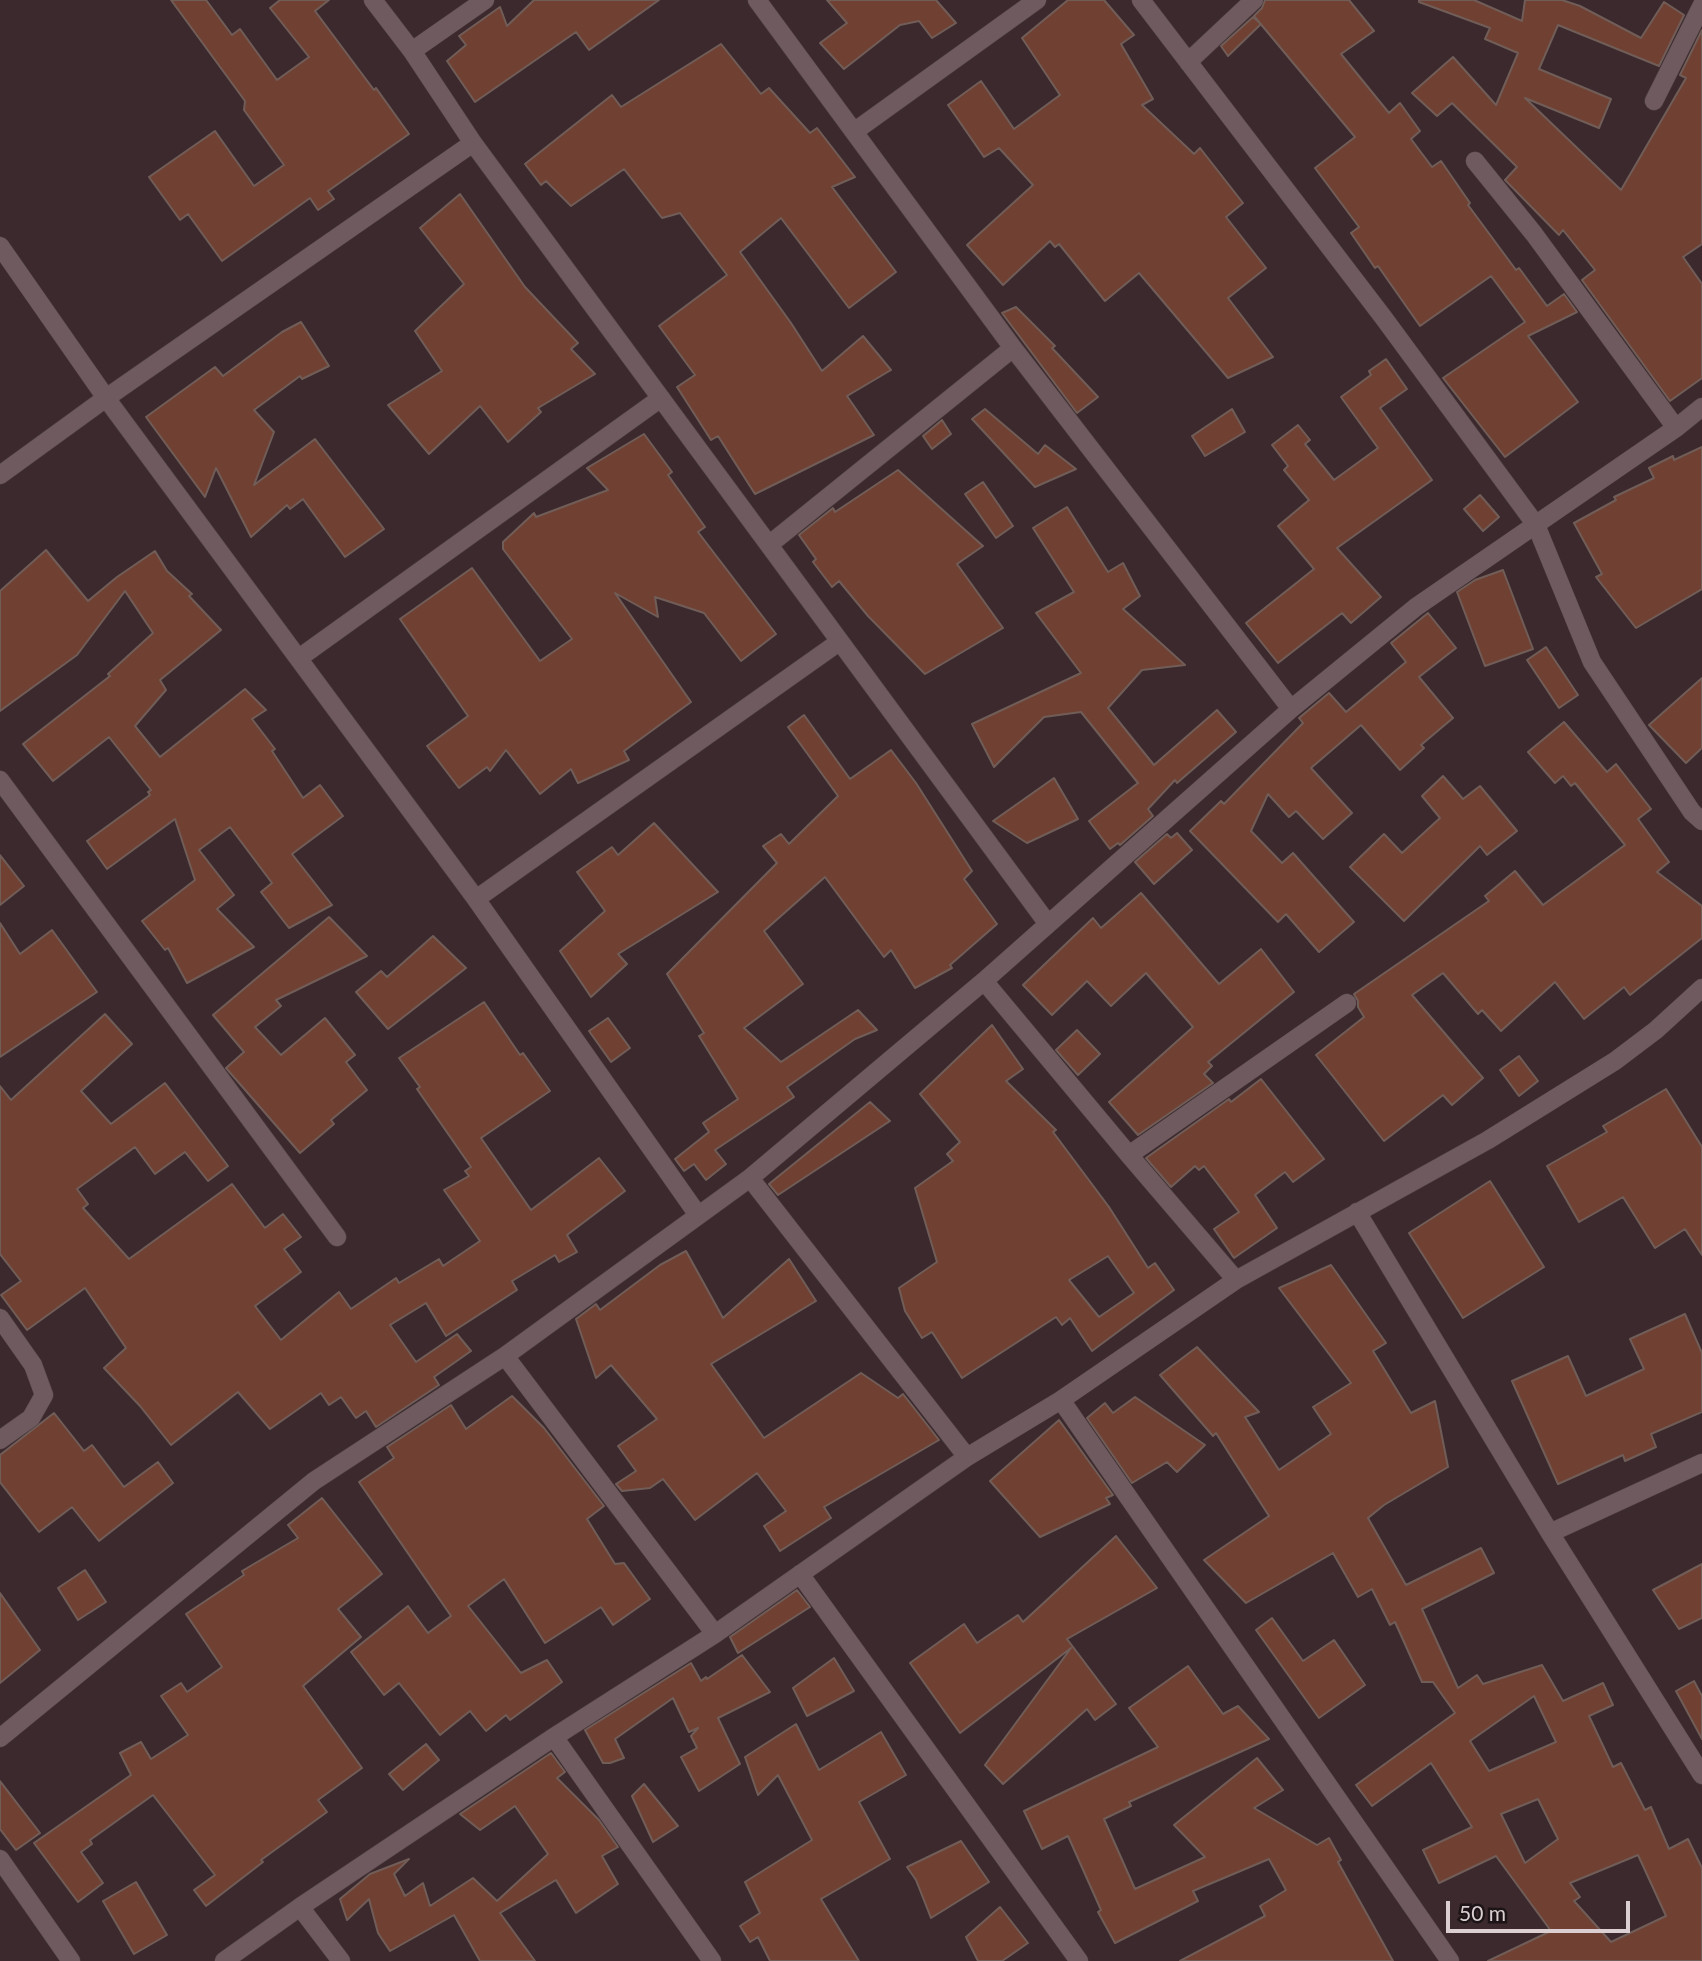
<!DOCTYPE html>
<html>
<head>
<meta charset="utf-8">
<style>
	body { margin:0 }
	#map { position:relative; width:1702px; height:1961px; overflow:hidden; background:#3b292d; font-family:Lato,sans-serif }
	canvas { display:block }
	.scale { position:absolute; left:1446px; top:1901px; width:184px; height:32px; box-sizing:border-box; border:4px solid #dbcfd1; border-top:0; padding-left:9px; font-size:21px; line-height:24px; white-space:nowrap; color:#dbcfd1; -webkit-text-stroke:5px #1c1416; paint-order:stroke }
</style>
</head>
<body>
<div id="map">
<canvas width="1702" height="1961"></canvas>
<div class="scale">50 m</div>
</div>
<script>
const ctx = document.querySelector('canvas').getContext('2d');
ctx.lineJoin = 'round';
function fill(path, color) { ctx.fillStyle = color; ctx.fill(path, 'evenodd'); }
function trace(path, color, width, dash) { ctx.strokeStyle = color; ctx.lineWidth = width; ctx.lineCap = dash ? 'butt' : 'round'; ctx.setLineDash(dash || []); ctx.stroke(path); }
const building = new Path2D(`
	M171 0H206L232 35 240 29 277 80 309 57 270 8 280 0H329L315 11 374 90 376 88 409 134 328 191 334 199 318 210 310 198 222 261 188 214 180 220 149 177 215 131 254 186 284 165 244 110 245 101Z
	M534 0H659L589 50 576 32 475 102 447 61 466 45 459 36 500 7 507 26Z
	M827 0H936L956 23 932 38 919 21 900 25 844 69 820 43 847 23Z
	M1068 0H1104L1134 35 1121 44 1153 99 1142 105 1194 154 1200 148 1243 203 1226 217 1266 268 1228 298 1273 357 1228 378 1139 273 1105 301 1059 244 1055 247 1050 241 1003 285 967 245 1033 185 999 148 984 157 948 105 981 81 1014 129 1060 95 1022 38Z
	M1265 0H1349L1374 31 1341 54 1389 113 1400 103 1420 131 1411 139 1432 167 1441 161 1470 203 1468 205 1516 270 1519 268 1547 306 1564 294 1577 312 1528 336 1578 402 1505 457 1443 378 1525 322 1491 276 1420 326 1378 266 1375 268 1351 233 1359 227 1315 168 1355 137 1254 16 1262 8Z
	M1419 0H1474L1522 21 1525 0H1562L1580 6 1641 38 1664 2 1684 15 1659 66 1558 25 1539 69 1611 99 1599 128 1525 98 1621 190 1686 78 1680 75 1702 30V244L1683 257 1702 284V378L1670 401 1582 280 1595 270 1563 230 1559 235 1505 180 1517 167 1452 103 1437 116 1412 93 1453 57 1496 105 1518 53 1485 39 1490 28 1419 2Z
	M1253 17 1261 24 1228 56 1221 46Z
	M721 44 761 94 769 88 810 133 817 128 855 177 832 187 896 272 849 308 781 218 740 252 791 323 822 371 863 336 891 370 847 396 874 435 755 494 718 436 711 440 677 387 695 375 659 326 727 275 680 213 662 218 624 169 571 206 546 181 541 185 525 164 612 95 621 107Z
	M460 194 525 287 578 343 571 349 595 374 538 408 541 412 508 442 480 406 429 454 388 405 442 371 415 331 464 284 420 228Z
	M1016 307 1055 346 1052 348 1098 397 1077 413 1002 313Z
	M301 322 329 366 302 379 300 376 254 410 274 432 254 485 315 439 384 529 345 557 303 499 290 509 287 505 251 537 216 468 205 497 146 417 215 367 223 376 282 332Z
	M1386 359 1407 389 1380 408 1432 480 1337 548 1381 597 1351 623 1342 613 1278 663 1246 623 1314 569 1278 526 1309 500 1284 470 1288 466 1272 445 1298 425 1310 440 1305 444 1334 480 1378 448 1341 397 1371 375 1369 371Z
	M985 409 1038 454 1045 445 1076 469 1035 487 972 419Z
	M1232 409 1245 432 1205 456 1192 436Z
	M942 420 951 434 932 449 923 436Z
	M644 434 672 472 668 475 705 527 698 532 776 634 741 661 704 613 655 597 658 617 615 593 691 702 624 751 629 760 578 783 571 769 540 794 506 750 490 771 487 767 459 788 427 746 468 716 400 619 472 568 540 661 572 639 503 549V542L534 513 536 517 608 490 587 468Z
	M1702 447V589L1636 628 1596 577 1602 574 1574 523 1616 500 1614 497 1654 478 1649 468 1673 456 1674 460Z
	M898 470 983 546 957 564 1003 628 925 674 868 616 839 581 832 587 813 562 816 559 799 535 833 508 835 512Z
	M983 482 1013 526 996 538 965 494Z
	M1480 495 1499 517 1483 531 1464 509Z
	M1067 507 1108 572 1123 563 1140 596 1123 609 1185 665 1142 670 1108 708 1154 765 1217 710 1236 732 1177 783 1175 780 1148 809 1153 816 1120 845 1118 843 1110 849 1089 821 1138 783 1081 712 1044 717 994 767 972 724 1081 673 1036 613 1074 592 1033 528Z
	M46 550 88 601 117 577 155 551 167 571 192 594 189 596 221 630 160 680 166 690 135 726 160 757 245 689 266 710 252 719 275 749 272 751 303 798 320 785 343 816 292 854 332 905 289 928 261 892 272 883 230 827 199 850 234 895 217 909 254 947 187 983 168 948 165 950 142 921 195 880 175 819 107 869 87 841 150 795 148 792 151 790 109 737 53 781 23 744 110 676 108 674 153 633 125 591 77 655 0 711V591Z
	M1503 570 1533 649 1485 666 1457 592 1475 580Z
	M1428 613 1456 648 1419 677 1453 718 1421 745 1424 748 1400 770 1361 725 1311 768 1352 813 1323 839 1296 811 1289 817 1268 794 1251 831 1282 863 1293 853 1354 922 1319 952 1286 914 1278 922 1190 831 1221 801 1224 804 1303 723 1299 718 1329 693 1346 712 1406 662 1391 643Z
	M1546 647 1578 695 1559 708 1527 660Z
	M1702 678V748L1686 763 1649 725Z
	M804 715 850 779 891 750 916 783 972 871 964 879 997 924 950 965 952 968 915 988 891 950 884 957 825 877 764 931 803 984 744 1028 781 1062 858 1010 877 1030 855 1039 787 1087 794 1097 715 1150 726 1164 706 1180 694 1164 684 1171 675 1159 709 1132 703 1123 738 1099 699 1036 704 1033 667 974 777 863 763 846 781 834 789 844 838 796 788 727Z
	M1564 722 1607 772 1616 764 1651 809 1638 819 1669 862 1657 872 1702 906V938L1630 995 1624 987 1584 1019 1555 982 1501 1031 1482 1010 1478 1014 1443 973 1412 995 1483 1078 1452 1105 1443 1095 1384 1141 1316 1055 1364 1017 1358 1007V1001L1354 994 1489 901 1485 896 1515 871 1543 905 1625 845 1575 783 1571 786 1563 776 1555 783 1528 752Z
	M1443 776 1463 799 1480 786 1517 831 1487 855 1480 846 1404 921 1350 867 1384 834 1402 853 1440 818 1422 796Z
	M1054 778 1078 819 1027 843 993 821Z
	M654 823 718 892 618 954 627 964 591 997 560 951 605 911 577 872 612 847 618 855Z
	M1177 833 1192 850 1154 884 1135 862 1167 834 1171 838Z
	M0 855 24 886 0 905Z
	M1141 893 1219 984 1261 949 1294 992 1208 1062 1212 1066 1204 1074 1213 1083 1138 1135 1109 1102 1193 1027 1146 973 1111 1006 1087 981 1052 1015 1023 985 1093 918 1101 928Z
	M329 917 367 956 276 1000 281 1006 255 1027 281 1055 325 1018 355 1055 346 1062 367 1090 331 1120 334 1124 300 1153 226 1068 244 1052 213 1015Z
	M0 923 20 954 52 930 97 992 0 1057Z
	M433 936 466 968 388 1029 356 992 381 971 387 977Z
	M484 1002 520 1055 523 1053 550 1091 481 1138 531 1210 599 1158 625 1191 567 1235 577 1252 559 1262 555 1255 512 1281 517 1290 446 1336 426 1303 390 1325 416 1362 457 1334 471 1351 434 1377 439 1385 376 1427 366 1411 356 1418 341 1397 329 1405 321 1393 270 1429 238 1392 171 1445 140 1406 104 1368 126 1348 85 1288 27 1330 1 1295 21 1281 0 1254V1086L11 1100 105 1014 132 1044 81 1091 111 1124 165 1083 228 1166 208 1181 185 1152 155 1174 135 1147 77 1189 88 1204 83 1208 129 1259 232 1184 265 1228 283 1214 301 1237 284 1249 301 1272 255 1306 281 1340 339 1292 351 1309 396 1278 399 1283 439 1259 443 1266 480 1241 444 1190 469 1176 465 1171 471 1167 417 1089 420 1087 399 1058Z
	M608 1018 630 1048 611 1062 589 1031Z
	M992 1025 1023 1069 1006 1081 1056 1130 1053 1132 1109 1207 1148 1268 1155 1263 1174 1290 1092 1351 1070 1318 1062 1325 1056 1317 962 1378 932 1332 922 1338 905 1311 899 1288 937 1262 915 1188 953 1161 947 1154 960 1142 920 1094ZM1108 1256 1134 1293 1099 1317 1069 1280Z
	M1077 1030 1100 1054 1078 1075 1056 1050Z
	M1519 1056 1538 1081 1519 1096 1500 1070Z
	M1261 1079 1324 1159 1293 1182 1285 1172 1255 1195 1277 1228 1234 1258 1214 1229 1239 1212 1204 1166 1199 1170 1195 1166 1171 1187 1146 1158 1229 1099 1231 1102Z
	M1666 1089 1702 1147V1255L1685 1229 1655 1248 1623 1197 1579 1222 1547 1166 1607 1132 1603 1126Z
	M870 1102 890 1121 778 1195 769 1184Z
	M1490 1181 1544 1267 1463 1318 1409 1233Z
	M686 1251 723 1318 789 1259 816 1301 711 1364 764 1438 861 1373 898 1398 903 1394 939 1440 824 1507 831 1518 780 1551 764 1526 786 1511 757 1473 695 1520 663 1479 650 1488 622 1491 616 1484 636 1471 618 1446 657 1419 611 1365 596 1378 576 1319 596 1304 600 1310 660 1265Z
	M1331 1265 1386 1343 1373 1351 1411 1413 1435 1401 1448 1467 1384 1505 1368 1518 1406 1585 1481 1548 1494 1573 1422 1609 1458 1688 1477 1675 1483 1684 1542 1665 1563 1701 1603 1683 1613 1705 1589 1716 1613 1767 1621 1763 1645 1810 1651 1807 1669 1849 1688 1839 1702 1868V1961H1488L1551 1931 1496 1856 1439 1883 1423 1850 1472 1827 1431 1763 1372 1806 1356 1785 1455 1713 1433 1682H1422L1395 1622 1390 1625 1372 1589 1358 1597 1333 1553 1246 1603 1204 1560 1269 1516 1216 1433 1213 1436 1160 1375 1197 1347 1259 1412 1245 1417 1279 1470 1331 1434 1313 1407 1351 1383 1279 1288ZM1534 1696 1556 1742 1489 1771 1470 1741ZM1538 1799 1558 1839 1525 1863 1501 1814ZM1638 1855 1666 1916 1611 1942 1574 1901 1580 1897 1570 1883Z
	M1685 1314 1702 1353V1412L1651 1434 1656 1447 1625 1461 1623 1455 1558 1484 1512 1381 1568 1356 1586 1396 1644 1369 1630 1339Z
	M512 1396 544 1428 604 1506 587 1519 615 1564 624 1563 650 1599 613 1625 601 1607 545 1643 504 1579 468 1606 521 1673 547 1660 562 1682 510 1720 506 1715 486 1731 470 1711 440 1735 399 1683 384 1695 351 1652 408 1606 428 1633 451 1616 359 1482 394 1458 387 1447 451 1405 466 1429Z
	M1135 1397 1205 1445 1177 1472 1167 1462 1132 1483 1087 1418 1105 1403 1113 1413Z
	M54 1413 84 1451 92 1445 124 1487 158 1462 173 1483 99 1541 72 1507 39 1532 0 1482V1455Z
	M1059 1420 1113 1495 1106 1498 1110 1504 1040 1537 990 1481Z
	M322 1498 382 1574 338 1609 361 1637 303 1686 362 1768 318 1800 327 1812 261 1860 263 1862 206 1906 194 1890 215 1875 153 1795 90 1840 92 1844 81 1852 103 1883 78 1902 34 1843 131 1775 120 1753 141 1742 151 1759 188 1735 161 1696 181 1683 187 1692 222 1667 186 1614 244 1575 242 1571 298 1538 288 1525Z
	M1116 1536 1157 1588 1067 1639 1116 1704 1095 1720 1087 1709 1003 1784 985 1765 1071 1648 960 1733 910 1663 964 1624 977 1643 1018 1615 1023 1622Z
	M1702 1564V1618L1679 1629 1653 1590Z
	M85 1570 106 1602 78 1620 58 1588Z
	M797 1590 810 1607 738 1653 730 1637Z
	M0 1593 40 1650 0 1683Z
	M1272 1618 1303 1661 1334 1640 1365 1685 1319 1718 1256 1630Z
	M742 1655 770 1692 718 1718 740 1764 699 1791 681 1757 697 1748 691 1736 698 1728 689 1732 673 1698 615 1739 624 1758 610 1763H603L585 1730 691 1663 701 1681 706 1677 707 1679Z
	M834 1658 854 1691 807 1716 793 1688Z
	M1188 1666 1223 1714 1238 1706 1269 1739 1129 1802 1131 1806 1104 1819 1135 1889 1205 1857 1174 1825 1257 1758 1283 1790 1254 1808 1317 1845 1329 1838 1341 1860 1338 1862 1393 1961H1180L1265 1916 1260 1906 1286 1890 1269 1859 1193 1891 1198 1901 1115 1943 1098 1912 1101 1910 1068 1836 1042 1849 1024 1811 1158 1747 1129 1708Z
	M1694 1681 1702 1696V1739L1676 1691Z
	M796 1724 819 1770 881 1732 906 1775 859 1802 890 1859 821 1899 859 1961H770L758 1937 750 1942 740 1926 760 1913 745 1882 812 1840 778 1775 758 1795 745 1757Z
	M426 1744 439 1760 403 1790 389 1774Z
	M551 1753 565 1772 557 1778 599 1820 618 1847 602 1856 618 1884 576 1913 556 1880 500 1913 535 1961H480L454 1915 390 1951 378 1933 369 1899 347 1920 340 1899 370 1874 409 1859 394 1874 405 1896 423 1883 430 1906 473 1878 497 1901 548 1854 515 1806 480 1830 460 1814Z
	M0 1781 40 1833 16 1850 0 1829Z
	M644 1784 678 1826 653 1842 632 1796Z
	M961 1841 989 1882 931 1918 916 1880 907 1867Z
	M136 1882 167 1935 134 1954 103 1901Z
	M1000 1907 1028 1943 1002 1961H978L966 1937Z`);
fill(building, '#704032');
trace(building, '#715d58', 2);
const street = new Path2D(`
	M373 0 412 51 473 143 1048 924
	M757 0 1013 348 1291 709
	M1141 0 1383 317 1536 525 1592 662 1692 812 1702 821
	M412 51 485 0
	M1188 62 1254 0
	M1654 101 1702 5
	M855 131 1037 0
	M1475 161 1534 234 1676 428
	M0 246 106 398 476 899 698 1215
	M0 475 106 398 473 143
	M770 544 1013 348
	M299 658 661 398
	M0 780 337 1237
	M476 899 839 642
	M984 981 1129 1155 1236 1280
	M1129 1155 1347 1003
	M750 1178 967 1457
	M1357 1212 1550 1533 1702 1775
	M0 1318 33 1365 44 1395 31 1418 0 1440
	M505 1356 715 1634
	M1061 1400 1450 1961
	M1550 1533 1702 1463
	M800 1574 1079 1961
	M554 1737 712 1961
	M0 1738 314 1481 505 1356 750 1178 984 981 1291 709 1416 607 1676 428 1702 407
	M0 1859 71 1961
	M300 1907 341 1961
	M224 1961 300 1907 554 1737 715 1634 967 1457 1061 1400 1236 1280 1488 1140 1615 1061 1656 1030 1702 988`);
trace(street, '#55464a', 19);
trace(street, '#6f5b5f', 18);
</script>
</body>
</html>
